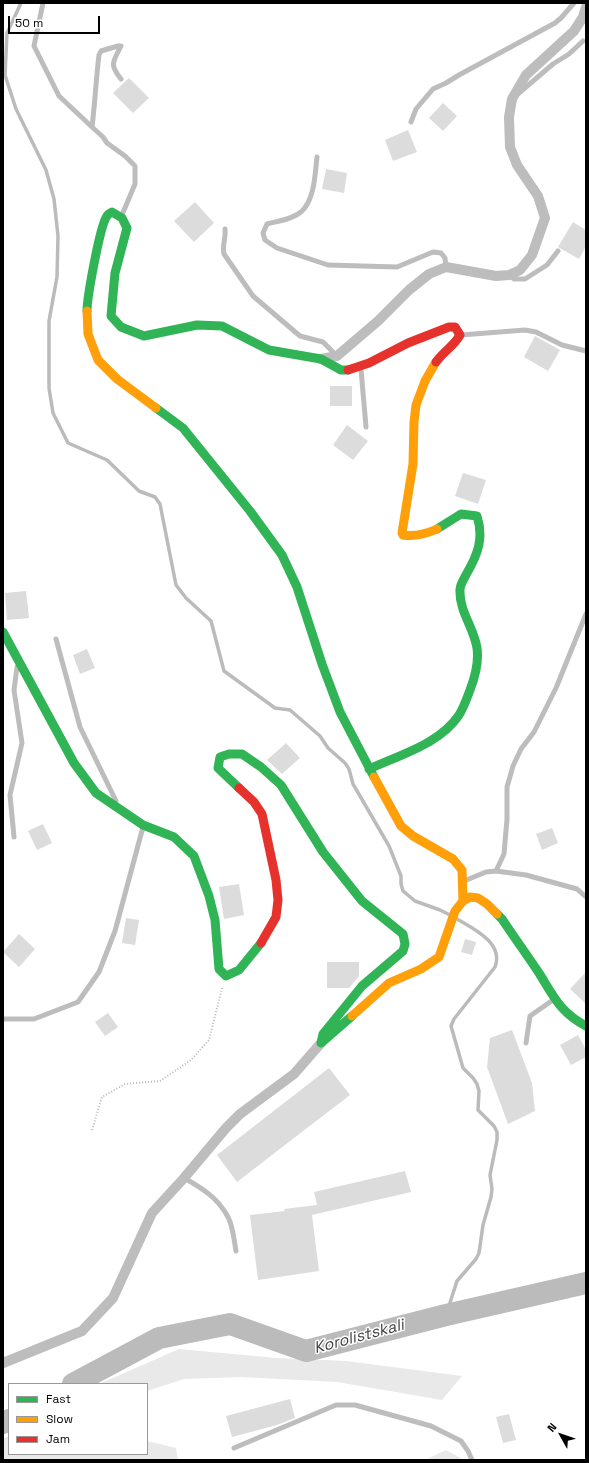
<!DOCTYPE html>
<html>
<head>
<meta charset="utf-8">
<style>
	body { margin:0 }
	#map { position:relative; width:589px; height:1463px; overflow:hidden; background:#fff; font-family:"Space Grotesk",sans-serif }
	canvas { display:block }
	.frame { position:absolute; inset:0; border:4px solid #000; pointer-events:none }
	.legend { position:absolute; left:8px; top:1383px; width:140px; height:72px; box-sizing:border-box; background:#fff; border:1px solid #999; margin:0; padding:5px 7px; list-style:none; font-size:12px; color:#000 }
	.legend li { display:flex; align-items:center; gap:8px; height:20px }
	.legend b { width:20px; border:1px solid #999 }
	.north { position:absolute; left:541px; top:1415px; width:40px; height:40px; -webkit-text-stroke:3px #fff; paint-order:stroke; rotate:310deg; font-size:11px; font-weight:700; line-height:16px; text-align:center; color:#000 }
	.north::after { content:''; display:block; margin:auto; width:14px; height:18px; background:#000; clip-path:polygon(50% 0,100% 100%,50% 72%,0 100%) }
	.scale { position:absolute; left:8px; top:16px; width:92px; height:18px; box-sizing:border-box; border:2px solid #000; border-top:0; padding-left:5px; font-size:12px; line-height:14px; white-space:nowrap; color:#000; -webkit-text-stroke:3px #fff; paint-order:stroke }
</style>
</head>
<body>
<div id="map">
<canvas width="589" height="1463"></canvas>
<div class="frame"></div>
<ul class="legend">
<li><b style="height:5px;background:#30b455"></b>Fast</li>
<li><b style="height:5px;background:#ff9f0a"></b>Slow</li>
<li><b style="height:5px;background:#e5322d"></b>Jam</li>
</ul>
<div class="north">N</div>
<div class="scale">50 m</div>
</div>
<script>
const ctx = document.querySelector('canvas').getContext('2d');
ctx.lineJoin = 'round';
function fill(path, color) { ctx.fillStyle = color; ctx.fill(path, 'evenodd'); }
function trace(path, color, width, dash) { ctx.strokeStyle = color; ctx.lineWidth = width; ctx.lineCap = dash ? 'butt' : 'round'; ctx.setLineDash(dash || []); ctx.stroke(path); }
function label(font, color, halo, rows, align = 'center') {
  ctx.font = font + ' "Space Grotesk",sans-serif'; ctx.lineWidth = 3; ctx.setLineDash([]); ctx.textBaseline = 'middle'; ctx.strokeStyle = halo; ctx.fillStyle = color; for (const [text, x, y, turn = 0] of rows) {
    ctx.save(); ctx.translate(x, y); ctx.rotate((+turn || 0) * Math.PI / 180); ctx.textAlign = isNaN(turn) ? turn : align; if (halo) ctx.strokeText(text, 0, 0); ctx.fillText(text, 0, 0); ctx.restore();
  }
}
fill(new Path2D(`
	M179 1349 276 1358 346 1361 462 1376 442 1400 337 1382 241 1377 184 1379 147 1391V1384H99Z
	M9 1436V1454H147V1441L176 1448 178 1460H3V1439Z
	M446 1450 464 1460H425Z`), '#e9e9e9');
trace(new Path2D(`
	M21 3 7 33 5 75 16 109 46 170 54 199 58 236 57 277 49 321V388L53 413 68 443 107 460 139 491 155 497 160 504 176 585 186 598 211 621 224 671 275 708 290 710 320 736 328 748 345 763 349 769 353 784 389 846 401 876V884L403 891 415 901 440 910 450 915
	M446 1315 457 1281 476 1259 479 1253 483 1225 491 1197 492 1189 490 1175 497 1140V1132L494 1126 478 1110 479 1091 477 1084 473 1078 463 1068 451 1026 454 1019 495 967C504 943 474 929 457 919`), '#bbb', 3.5);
trace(new Path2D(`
	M73 1384 159 1338 230 1324 306 1351 446 1315 586 1283
	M3 1423 9 1420`), '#bbb', 22);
fill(new Path2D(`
	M129 78 149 98 133 113 113 93Z
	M443 103 457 116 443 131 429 118Z
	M408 130 417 152 393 161 385 140Z
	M326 169 347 173 344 193 322 189Z
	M195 202 214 223 194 242 174 221Z
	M573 222 586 230V246L579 259 558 247Z
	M535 336 560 350 548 371 524 357Z
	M330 386H352V406H330Z
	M347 425 368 441 353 460 333 445Z
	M463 473 486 480 478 504 455 496Z
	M26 591 29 618 7 620 5 593Z
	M87 649 95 668 80 674 73 655Z
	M286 743 300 758 282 774 267 760Z
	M43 824 52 843 37 850 28 831Z
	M552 828 558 843 542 850 536 834Z
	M239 884 244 915 224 919 219 887Z
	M126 918 139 920 135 945 122 943Z
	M19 934 35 949 19 967 3 952Z
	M465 939 476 942 472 955 461 952Z
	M327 962H359V976L349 988H327Z
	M586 972V1004L570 989Z
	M108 1013 118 1027 105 1036 95 1022Z
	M512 1030 532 1083 535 1111 508 1124 487 1067 490 1038Z
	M578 1035 586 1050V1057L571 1065 560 1045Z
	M329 1068 350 1095 237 1182 217 1155Z
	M405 1171 411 1192 312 1215 319 1271 258 1280 250 1215 285 1211 284 1209 317 1205 314 1192Z
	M290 1399 295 1418 277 1425 232 1437 226 1416Z
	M509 1414 516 1440 503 1443 496 1417Z`), '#dcdcdc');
trace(new Path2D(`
	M92 1130 102 1097 125 1084 160 1081 191 1060 209 1040 222 988`), '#b8b8b8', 2, [1, 2]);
trace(new Path2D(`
	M43 3 34 46 59 96 92 127
	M121 79C109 64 113 62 121 46H118L101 51 99 55C96 79 95 103 92 127L103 137 107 143 125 156 135 166V184L122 215
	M519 93 553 64 569 54 583 41
	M411 122 416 109 433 89 446 83 459 75 555 23 561 18 574 3
	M317 157C315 173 315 198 302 211 294 219 278 221 267 224L263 233 265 240 277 248 328 265 397 267 433 252 441 253 445 258 446 267
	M225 229C226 240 222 243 224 254L253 296 300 336 323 342 337 356
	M509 275 514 279H525L547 265 558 251
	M461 335 525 330 536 332 562 345 586 351
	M361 369 366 427
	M56 639 80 727 116 801
	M14 837 10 795 22 743 14 690 17 667
	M496 871 526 875 577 889 586 897
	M464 881 486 872 496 871 504 854 507 819V787L513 766 521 749 534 732 556 688 586 614
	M3 1019H34L78 1002 99 972 115 931 143 827
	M526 1043 530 1016 553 1000
	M184 1178C202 1188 218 1198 228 1217 233 1226 234 1240 236 1251
	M234 1448 336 1405H355L431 1426 461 1441 468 1451 472 1460`), '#bdbdbd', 5);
trace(new Path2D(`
	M321 359 337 356 378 321 409 290 429 274 446 267 496 276 509 275 520 270 532 255 545 218 538 196 517 165 510 147 509 117 512 99 526 75 574 31 583 17 586 7
	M3 1363 82 1331 113 1298 152 1213 184 1178 226 1128 240 1114 294 1074 321 1043`), '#bdbdbd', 10);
trace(new Path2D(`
	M87 311C87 298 100 225 107 216 108 214 110 213 112 212L122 218 127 228 115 273 111 316 121 327 144 336 197 325 222 326 269 350 321 359 341 370H348
	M156 408 183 428 250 511 282 555 297 587 322 664 340 712 374 777
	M3 632 74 763 96 793 143 825 174 837 194 856 209 896 215 920 219 969 226 976 239 970 261 943
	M369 769C399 755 440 744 459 715 464 707 467 698 470 690 475 677 479 662 477 648 474 628 459 611 460 590 460 584 464 579 467 573 478 554 484 538 477 516L461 514 437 529
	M239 788 218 768 220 757 229 754H242L261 767 281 785 323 852 362 901 403 934 405 944 403 951 362 986 323 1034 321 1043 352 1016
	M497 914 502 919C514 937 527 955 539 973 554 997 560 1012 586 1026`), '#30b455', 9);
trace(new Path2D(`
	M87 311 88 334 98 360 117 379 156 408
	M436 362 425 381 416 405 414 422 413 464 402 533 403 535C416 537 426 534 437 529
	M374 777 401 826 413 836 453 859 462 870 463 901
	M352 1016 389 983 421 969 439 957 455 911 463 901 470 897 478 898 487 904 497 914`), '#ff9f0a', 9);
trace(new Path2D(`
	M348 370 369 363 408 343 449 327H455L460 335C454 346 443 352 436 362
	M239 788 254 802 262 814 276 880 278 900 276 917 261 943`), '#e5322d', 9);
label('italic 16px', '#3f3f3f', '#fff', [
	["Korolistskali",359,1337,-15]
]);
</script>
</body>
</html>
